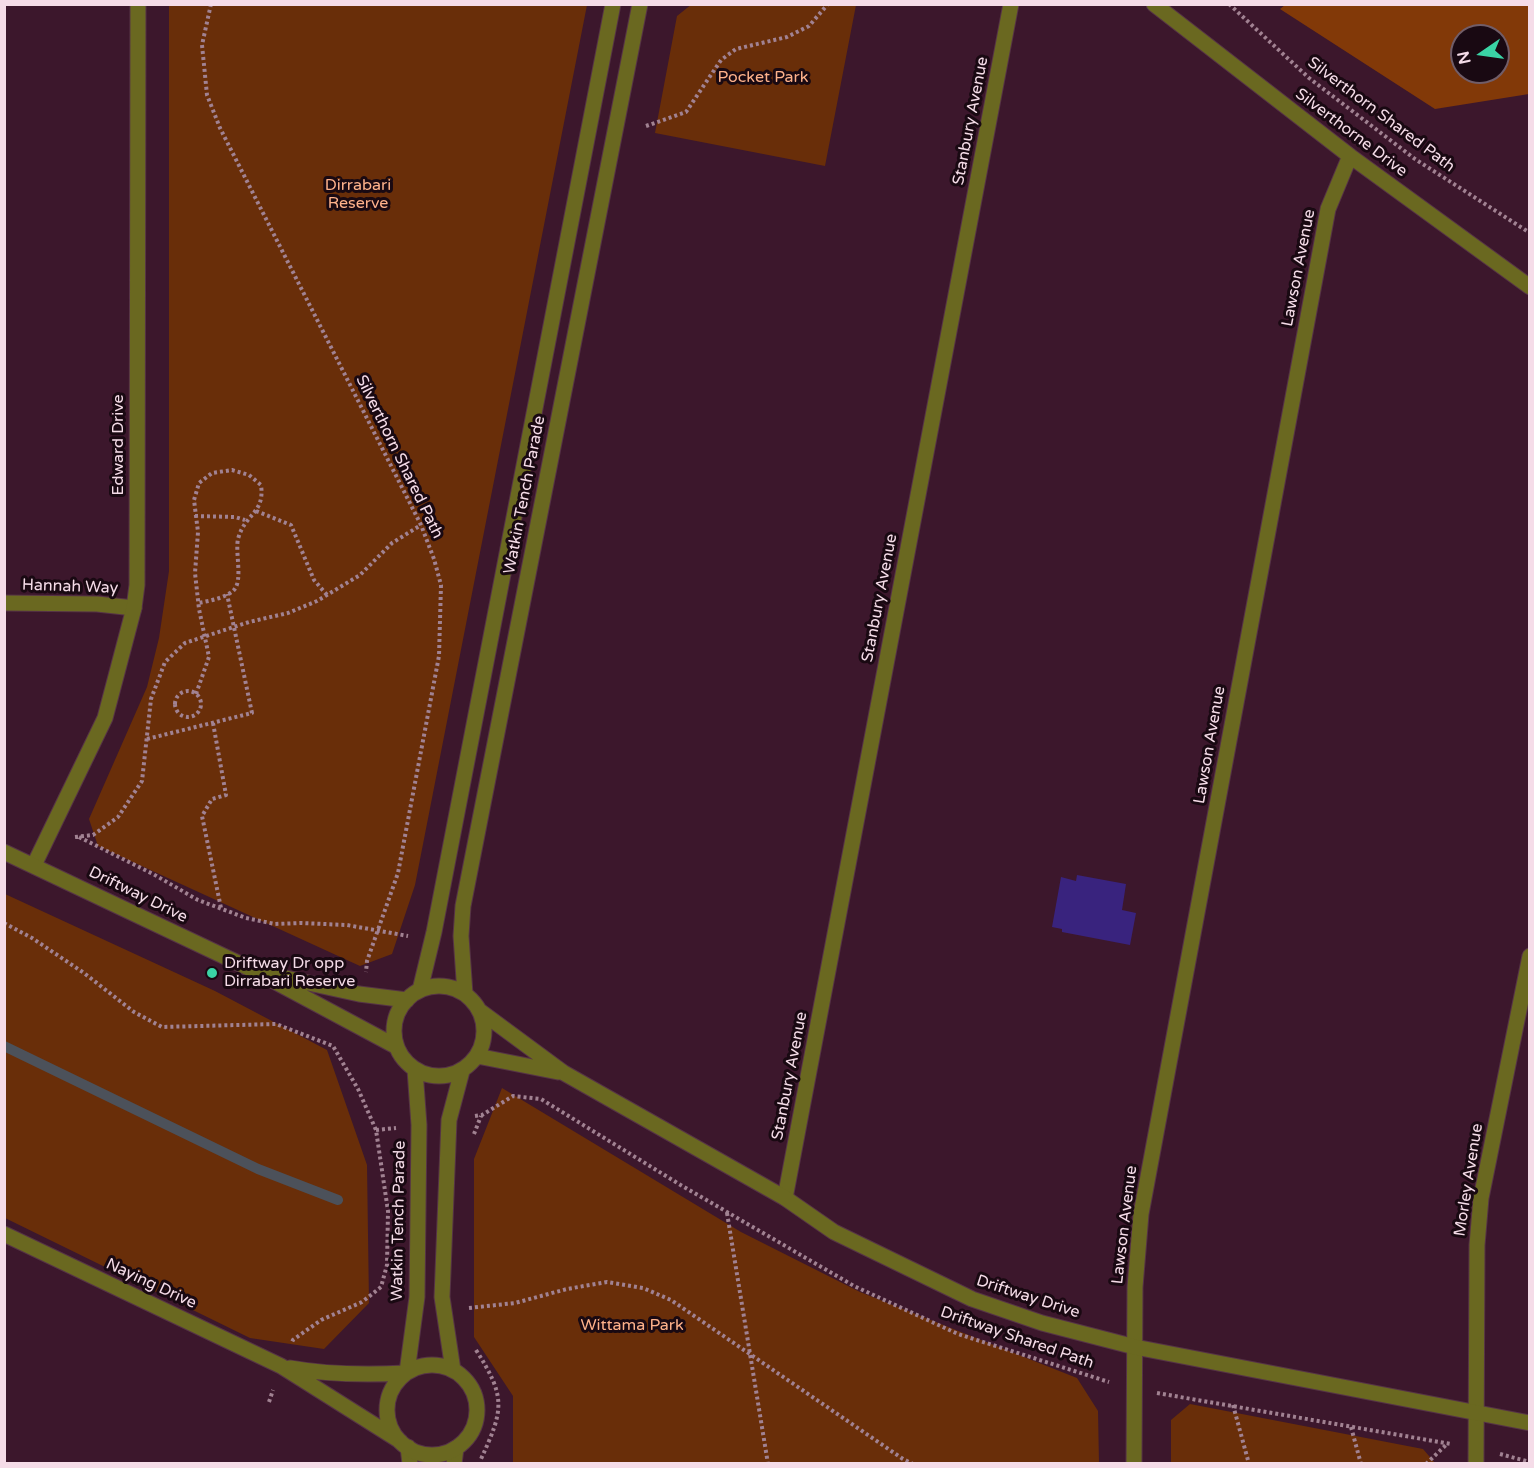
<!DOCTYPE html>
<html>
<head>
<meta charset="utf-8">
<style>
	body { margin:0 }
	#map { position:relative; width:1534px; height:1468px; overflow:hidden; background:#3c172c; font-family:"Varela Round",sans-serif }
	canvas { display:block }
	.frame { position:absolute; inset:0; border:6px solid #f5dce8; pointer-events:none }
	.north { position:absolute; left:1450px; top:24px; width:60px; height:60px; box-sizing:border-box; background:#190912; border:2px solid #715d68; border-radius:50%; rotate:257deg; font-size:16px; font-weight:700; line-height:24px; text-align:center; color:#f5dce8 }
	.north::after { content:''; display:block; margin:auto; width:21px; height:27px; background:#3ad4a5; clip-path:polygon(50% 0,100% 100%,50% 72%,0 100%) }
</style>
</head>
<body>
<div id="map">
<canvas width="1534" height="1468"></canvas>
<div class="frame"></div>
<div class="north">N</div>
</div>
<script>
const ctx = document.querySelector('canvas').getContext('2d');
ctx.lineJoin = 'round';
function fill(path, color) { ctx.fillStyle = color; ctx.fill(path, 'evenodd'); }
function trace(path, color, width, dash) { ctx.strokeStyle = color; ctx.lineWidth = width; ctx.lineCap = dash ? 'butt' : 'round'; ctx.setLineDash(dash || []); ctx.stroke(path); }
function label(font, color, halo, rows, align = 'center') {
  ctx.font = font + ' "Varela Round",sans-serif'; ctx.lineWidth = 6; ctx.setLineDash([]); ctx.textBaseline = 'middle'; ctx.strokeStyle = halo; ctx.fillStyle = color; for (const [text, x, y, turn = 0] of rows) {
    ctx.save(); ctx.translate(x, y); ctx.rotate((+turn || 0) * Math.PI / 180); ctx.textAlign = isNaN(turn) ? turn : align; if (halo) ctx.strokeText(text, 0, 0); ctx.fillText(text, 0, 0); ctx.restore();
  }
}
fill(new Path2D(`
	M692 4 856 5 825 166 655 133 677 16Z
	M169 5H587L415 885 392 954 360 966 98 846 89 819 147 687 159 638 169 571Z
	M5 894 215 991 327 1050 367 1165 369 1303 324 1349 250 1338 5 1218Z
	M502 1088 741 1232 860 1292 1077 1378 1098 1411 1099 1463H513V1396L474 1337V1159Z
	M1190 1404 1423 1449 1435 1463H1171V1420Z`), '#692e09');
fill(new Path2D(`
	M1285 5H1529V94L1435 109 1280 9ZM1462 36H1498V72H1462Z`), '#823908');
trace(new Path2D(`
	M4 1046 258 1169 338 1200`), '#4c515a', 10);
fill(new Path2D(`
	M1077 875 1126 884 1122 910 1136 913 1130 945 1062 932V929L1052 927 1061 877 1076 881Z`), '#39237e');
const service = new Path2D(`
	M4 603 97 604 134 608`);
const minor = new Path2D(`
	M1154 4 1350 156 1530 287
	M34 865 105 718 134 608 137 585 138 4
	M785 1198 1011 4
	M408 1447 410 1464
	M454 1464 456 1448
	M1134 1464 1135 1287 1141 1214 1328 209 1350 156
	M1476 1464 1477 1245 1481 1198 1530 956`);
const tertiary = new Path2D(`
	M4 852 255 971 397 1047
	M272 975 359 994 407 1000
	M394 1031a45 45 0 1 1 90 0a45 45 0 1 1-90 0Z
	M420 990 434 932 613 4
	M465 994 461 936 463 906 640 4
	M480 1011 564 1073 785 1198 834 1232 972 1299 1042 1323 1135 1347 1530 1423
	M477 1056 558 1072
	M4 1234 281 1366 400 1441
	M387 1410a45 45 0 1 1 90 0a45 45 0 1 1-90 0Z
	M290 1368C329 1375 366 1375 406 1373
	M453 1370 442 1297 449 1120 462 1071
	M407 1372 417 1297 419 1125 415 1070`);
trace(service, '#563346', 17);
trace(minor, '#563346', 17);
trace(tertiary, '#563346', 17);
trace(new Path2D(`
	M211 4 202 45 207 95 220 128 421 525 434 559 441 585 439 656 398 873 367 961 366 972
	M1229 4 1309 78 1415 159 1530 233
	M646 126 686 112 721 60 736 49 787 37 809 26 828 4
	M256 511 291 525 314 580 327 595
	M195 516 235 517 245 520
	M175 704a13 13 0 1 1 26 0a13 13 0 1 1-26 0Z
	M196 694 209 657 199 609 195 573 198 532 194 500 199 483 212 473 232 470 249 475 261 485C265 514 245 513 238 539 235 553 243 580 234 590 226 598 209 601 198 603
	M213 723 226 795 212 799 202 816 221 908
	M147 739 252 713 227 594
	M75 837 93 835 118 817 142 781 151 699 165 662 185 643 249 622 288 613 317 601 360 575 392 543 421 525
	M79 837 153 874 198 900 246 918 275 924 300 923 347 925 408 936
	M4 923 32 938 84 973 134 1012 162 1027 276 1024 333 1046 358 1089 376 1130 388 1211 387 1265 381 1287 362 1302 321 1320 293 1340 291 1344
	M475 1116 482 1115 513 1096 541 1099 679 1184 854 1286 958 1334 1109 1382
	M376 1130 396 1128
	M474 1134 481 1116
	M727 1213 768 1464
	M469 1308 515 1303 567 1289 607 1282 643 1288 671 1300 903 1459 913 1464
	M476 1350C506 1397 504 1409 481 1459
	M1157 1393 1451 1444
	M269 1402 273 1390
	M1233 1405 1249 1464
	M1351 1427 1361 1464
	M1500 1454 1530 1462
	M1426 1464 1447 1444`), '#a18292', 4, [3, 3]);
trace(service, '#6a6820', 15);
trace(minor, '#6a6820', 15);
trace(tertiary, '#6a6820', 15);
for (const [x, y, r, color] of [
	[212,973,6,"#3ad4a5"]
]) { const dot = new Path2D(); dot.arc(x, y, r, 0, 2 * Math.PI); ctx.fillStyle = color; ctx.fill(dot); trace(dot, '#190912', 2); }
label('16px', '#ffb28b', '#190912', [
	["Pocket Park",763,78],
	["Dirrabari",358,186],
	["Reserve",358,204],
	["Wittama Park",632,1326]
]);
label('16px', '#f5dce8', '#190912', [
	["Silverthorn Shared Path",1381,115,37],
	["Stanbury Avenue",971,121,-79],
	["Silverthorne Drive",1351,133,37],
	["Lawson Avenue",1299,268,-79],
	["Edward Drive",119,445,-90],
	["Silverthorn Shared Path",399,457,64],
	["Watkin Tench Parade",525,495,-79],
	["Hannah Way",70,587,2],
	["Stanbury Avenue",880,598,-79],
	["Lawson Avenue",1210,745,-80],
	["Driftway Drive",138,895,26],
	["Stanbury Avenue",790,1076,-79],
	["Morley Avenue",1469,1180,-81],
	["Watkin Tench Parade",399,1221,-89],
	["Lawson Avenue",1125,1225,-83],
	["Naying Drive",151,1284,25],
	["Driftway Drive",1028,1297,18],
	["Driftway Shared Path",1017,1338,19]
]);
label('16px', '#f5dce8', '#190912', [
	["Driftway Dr opp",224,964],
	["Dirrabari Reserve",224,982]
], 'left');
</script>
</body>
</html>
